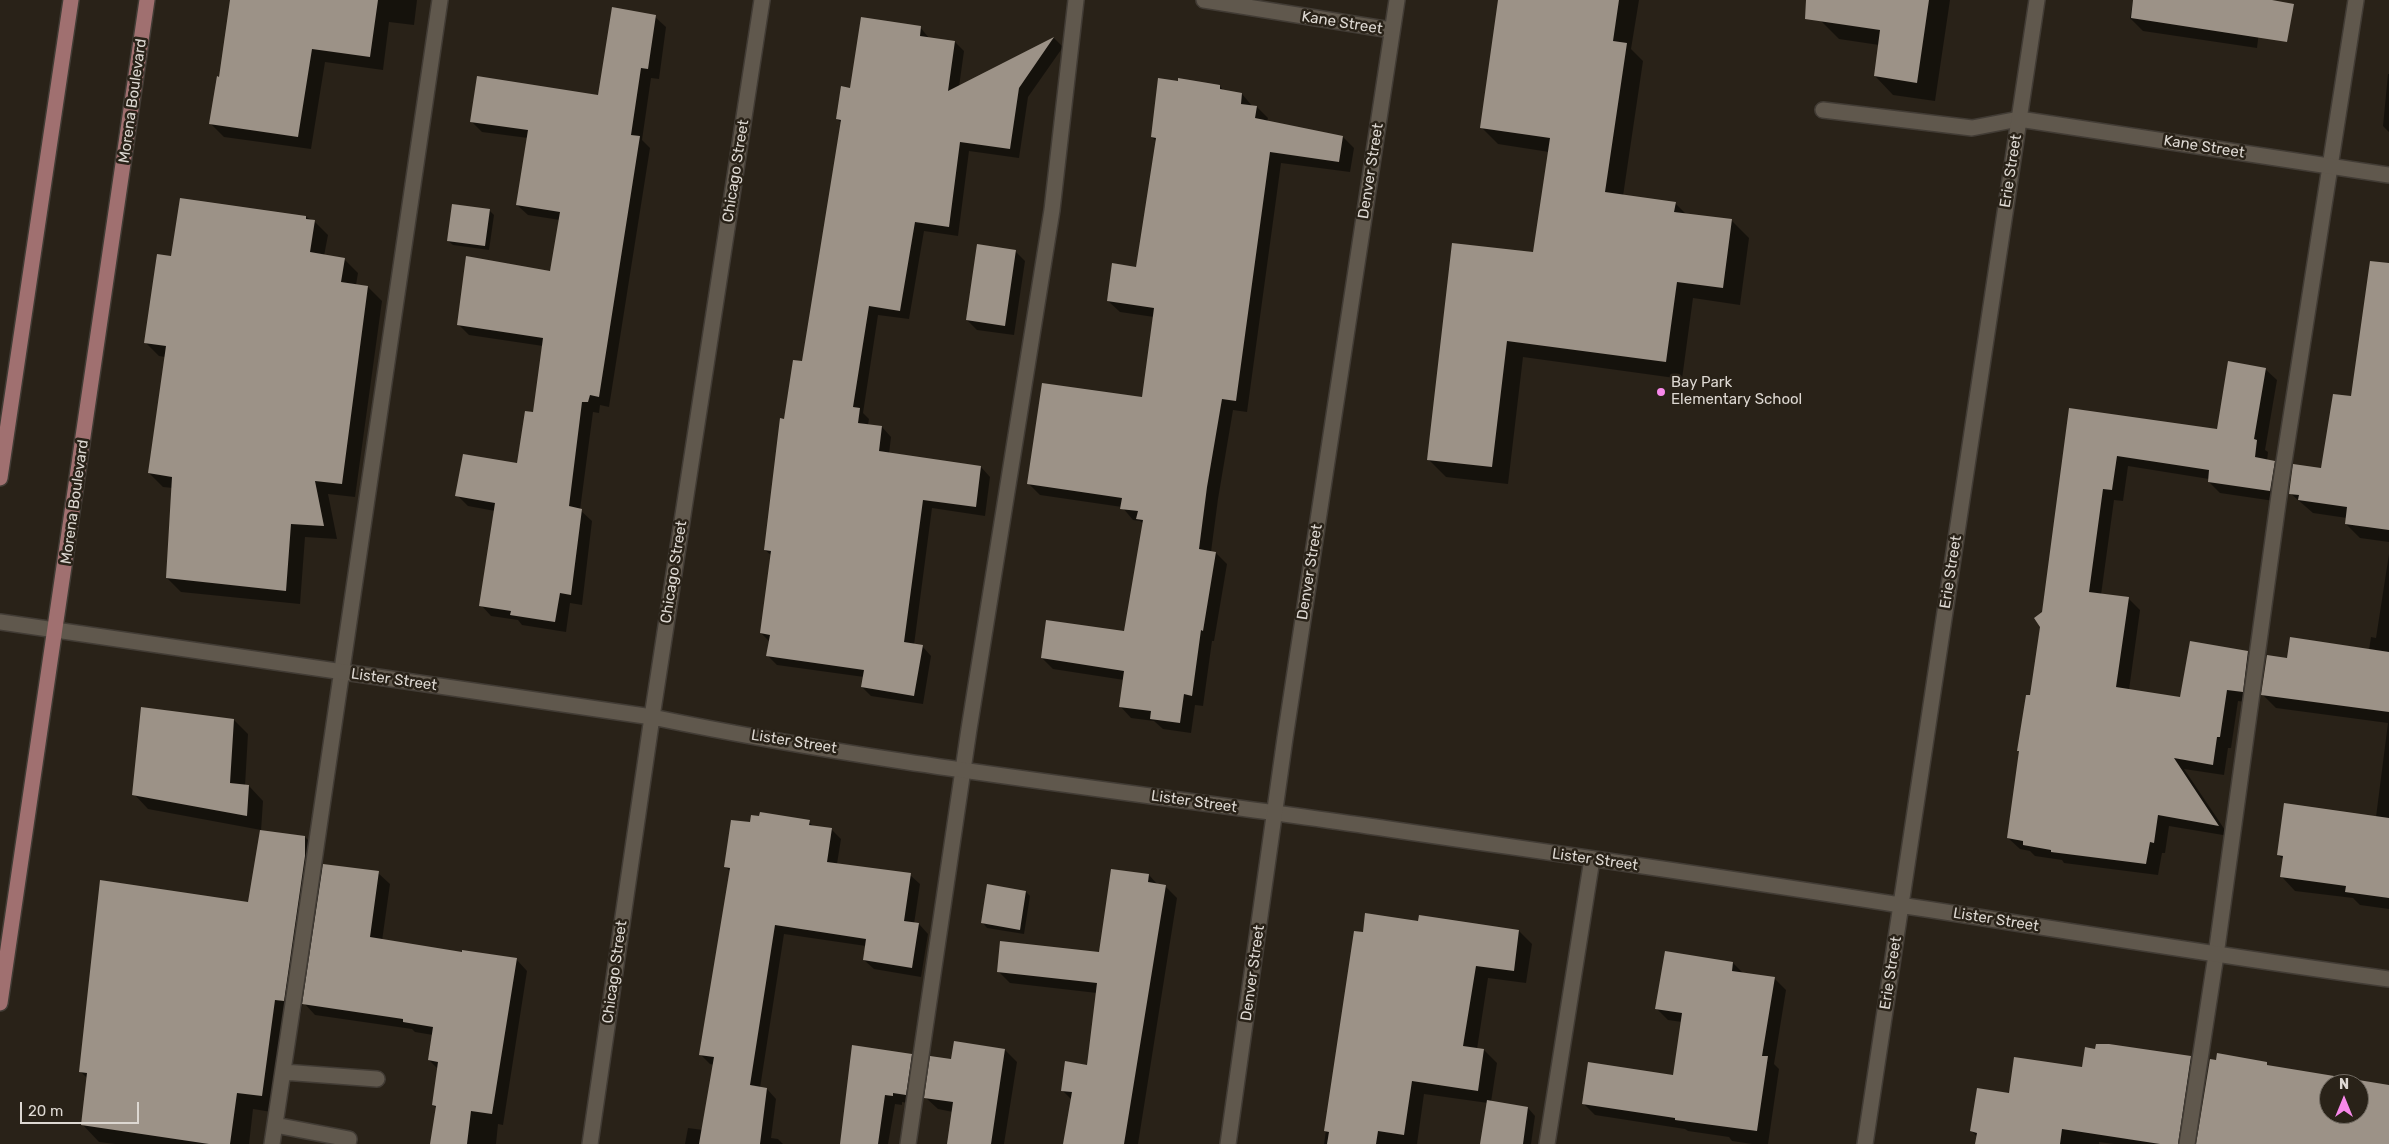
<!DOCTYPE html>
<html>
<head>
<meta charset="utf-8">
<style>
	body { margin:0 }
	#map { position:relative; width:2389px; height:1144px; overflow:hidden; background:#292218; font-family:Rubik,sans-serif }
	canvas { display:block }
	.north { position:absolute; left:2319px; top:1074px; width:50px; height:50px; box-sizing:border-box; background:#292218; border:1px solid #716b62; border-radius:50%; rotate:0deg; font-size:14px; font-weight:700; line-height:20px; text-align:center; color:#ddd8d2 }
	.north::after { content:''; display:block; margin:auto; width:18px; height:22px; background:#f888ea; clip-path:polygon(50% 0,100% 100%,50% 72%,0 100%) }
	.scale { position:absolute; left:20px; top:1102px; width:119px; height:22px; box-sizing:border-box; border:2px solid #ddd8d2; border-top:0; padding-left:6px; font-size:15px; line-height:18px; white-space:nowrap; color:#ddd8d2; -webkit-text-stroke:4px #292218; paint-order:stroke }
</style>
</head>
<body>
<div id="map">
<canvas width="2389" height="1144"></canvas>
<div class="north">N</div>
<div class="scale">20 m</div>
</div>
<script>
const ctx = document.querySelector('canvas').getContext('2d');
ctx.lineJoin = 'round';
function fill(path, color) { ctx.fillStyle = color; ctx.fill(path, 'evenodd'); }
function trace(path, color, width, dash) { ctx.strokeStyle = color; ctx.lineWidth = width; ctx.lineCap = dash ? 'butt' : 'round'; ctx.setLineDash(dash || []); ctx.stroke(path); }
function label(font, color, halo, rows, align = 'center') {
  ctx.font = font + ' Rubik,sans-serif'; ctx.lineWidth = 5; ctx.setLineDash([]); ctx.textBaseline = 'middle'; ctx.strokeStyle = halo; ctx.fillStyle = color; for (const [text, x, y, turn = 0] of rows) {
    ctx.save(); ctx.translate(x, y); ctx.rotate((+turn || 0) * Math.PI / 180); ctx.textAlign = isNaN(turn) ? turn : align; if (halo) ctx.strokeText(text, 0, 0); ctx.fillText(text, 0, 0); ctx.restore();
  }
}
fill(new Path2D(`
	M231 0H417L414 25 389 22 383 70 325 62 311 149 224 137 211 124 220 78Z
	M1509 0H1639L1631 49 1643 61 1623 196 1675 203 1687 215 1732 221 1749 238 1740 305 1693 298 1682 379 1523 357 1508 484 1446 477 1429 460 1534 253 1549 152 1498 144 1481 127Z
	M1824 0H1950L1935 101 1893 95 1875 76 1879 45 1839 39 1821 21Z
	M2133 0H2263L2257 48 2143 31 2130 18Z
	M655 17 666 27 659 79 651 78 642 140 650 148 609 407 600 405 599 413 593 412 580 510 592 521 582 605 570 603 566 632 522 625 518 620 491 616 481 605 495 511 468 506 457 495 518 465 534 414 543 346 469 335 458 324 552 273 560 220 528 215 517 205 528 138 482 132 471 121 599 96Z
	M920 27 929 38 955 42 964 51 959 87 1054 38 1063 47 1028 97 1019 158 969 151 958 236 924 231 909 319 878 315 863 413 869 419 868 425 882 427 891 437 889 454 981 467 990 477 985 516 932 508 914 645 922 646 931 656 923 704 871 696 862 687 864 677 777 665 768 656 770 642 761 633 772 556 765 550 785 420 803 363 842 123 837 119 851 89Z
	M2388 74H2389V132L2383 126Z
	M1220 86 1224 91 1242 94 1253 107H1257L1268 118 1267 122 1343 137 1354 148 1350 172 1281 163 1247 412 1233 410 1218 499 1211 552 1216 553 1227 564 1214 641H1212L1203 706 1195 705 1191 733 1163 729 1154 721 1131 718 1120 706 1124 680 1053 669 1042 658 1125 633 1144 524 1140 521 1133 520 1122 507 1040 495 1029 484 1143 398 1154 317 1120 312 1108 301 1137 268 1157 142 1152 137Z
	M489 210 494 215 489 250 453 245 448 241Z
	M306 217 314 221 328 235 324 256 344 259 358 273 356 285 368 287 382 301 355 497 328 494 337 539 305 537 300 604 181 592 167 578 173 488 163 487 149 473 165 357 159 356 145 342 172 258Z
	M1015 251 1025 261 1014 335 977 330 967 320Z
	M2389 288V542L2360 538 2346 524 2347 518 2313 513 2290 493 2322 470 2352 398Z
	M2265 369 2277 380 2265 450 2268 452 2267 461 2274 462 2285 473 2281 502 2220 493 2209 482V479L2128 466 2123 501 2114 500 2101 595 2129 599 2140 610 2129 690 2181 698 2248 652 2259 664 2254 703 2238 701 2231 748H2228L2224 775 2184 769 2229 836 2169 826 2165 853H2162L2158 875 2064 863 2062 860 2035 856 2030 851 2020 849 2008 838 2021 753 2018 750 2031 697 2070 409 2218 431Z
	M2389 554V909L2360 905 2353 898 2295 891 2282 877 2284 860 2278 855 2376 817 2388 723 2276 708 2262 694 2288 660 2369 650 2371 637 2376 638Z
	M234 720 248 734 245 786H249L263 801 261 831 305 837 322 854V872L378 873 390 884 382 941 463 954 516 959 527 971 503 1125 498 1124 496 1144H432L437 1109 433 1105 438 1069 429 1060 433 1035 415 1032 412 1029 315 1015 303 1002 300 1017 291 1016 278 1113 253 1109 249 1144H115L99 1142 83 1125 88 1079 80 1071 249 903 261 830 148 809 134 794Z
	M809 822 814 827 831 829 841 839 837 864 910 875 920 884 914 924H919L928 934 921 977 874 969 864 960 866 946 784 934 760 1088 767 1089 776 1099 771 1138 778 1139 783 1144H685L688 1128 703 1130 714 1065 710 1064 701 1055 731 872 725 866 751 824Z
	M1149 875 1158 885 1165 886 1177 898 1138 1144H1065L1072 1100 1062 1090 1088 1066 1097 993 1010 983 998 971 1100 953Z
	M1026 892 1030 896 1024 934 987 928 983 923Z
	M1419 922 1519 931 1532 944 1526 983 1488 978 1477 1049 1484 1050 1497 1063 1491 1102 1528 1108 1535 1116 1531 1144H1482L1488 1103 1424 1094 1417 1144H1324L1355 933 1364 934Z
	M1733 963 1743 973 1774 978 1786 990 1774 1064 1779 1069 1768 1144H1752L1732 1141 1729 1137 1688 1131 1685 1129 1595 1115 1583 1103 1674 1076 1682 1022 1668 1020 1656 1008Z
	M853 1047 911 1055 921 1064 915 1104 902 1102V1105L895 1104 888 1144H842Z
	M1005 1050 1017 1062 1004 1144H948L953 1112 938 1109 926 1098 952 1061Z
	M2190 1057 2200 1066 2188 1144H2114L2099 1142V1144H1976L1977 1137 1972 1131 2010 1095 2083 1068Z`), '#0007');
fill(new Path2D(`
	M230 0H378L370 57 312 49 298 137 209 124 217 76 219 77Z
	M1498 0H1619L1613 41 1627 43 1605 192 1676 202 1674 212 1732 219 1723 288 1677 282 1666 362 1507 341 1492 467 1427 460 1452 243 1533 252 1550 138 1480 128Z
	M1806 0H1929L1917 83 1874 76 1880 30 1805 19Z
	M2133 0H2272L2294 4 2287 42 2131 18Z
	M612 7 656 15 648 69 641 68 631 135 640 136 599 397 590 395 588 402H582L569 506 582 509 571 595 560 593 555 622 510 615 511 611 479 606 495 503 455 496 463 454 517 463 525 411 533 412 543 338 457 325 466 256 550 271 560 212 516 205 528 130 470 122 477 76 598 95Z
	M861 17 921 26 920 36 955 41 948 91 1054 37 1019 88 1010 149 960 142 949 227 915 222 900 311 869 306 853 407 860 408 858 423 882 426 879 451 981 466 976 507 923 500 904 642 923 645 914 696 861 687 864 670 766 656 770 635 760 633 771 551 764 550 780 418 784 419 793 360 802 361 841 120 836 119 841 86 850 88Z
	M1158 78 1178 81V78L1220 85V89L1242 93 1241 104 1257 106 1255 118 1343 136 1339 162 1270 152 1236 401 1222 399 1207 487 1199 549 1216 552 1203 631 1201 630 1192 696 1184 694 1180 723 1150 719 1151 711 1119 707 1124 671 1041 658 1046 620 1124 631 1143 520 1136 519 1138 511 1120 509 1122 498 1027 484 1042 383 1142 397 1154 308 1107 301 1112 263 1136 267 1156 138 1151 137Z
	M180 198 306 216V219L315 220 310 252 345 258 341 282 368 286 342 484 315 481 324 526 291 524 286 591 166 578 172 477 148 473 166 346 144 343 157 254 171 256Z
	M452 204 490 209 485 246 447 241Z
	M977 244 1016 250 1005 326 966 320Z
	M2370 261 2389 263V530L2345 524 2347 507 2298 500 2299 495 2289 494 2293 464 2321 468 2333 394 2351 396Z
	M2228 361 2266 368 2254 439 2257 440 2255 457 2275 461 2270 491 2208 482 2209 470 2117 456 2112 490 2103 489 2089 592 2129 597 2116 687 2180 697 2190 641 2248 651 2243 692 2227 690 2220 737H2217L2213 765 2174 758 2219 826 2158 815 2154 843 2150 842 2146 864 2051 852V850L2023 845V841L2007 838 2019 751H2017L2026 695H2030L2040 627 2034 618 2042 612 2069 408 2217 429Z
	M2290 637 2389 652V712L2261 695 2267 655 2287 658Z
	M141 707 234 719 230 783 249 785 247 816 132 795Z
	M2284 803 2389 818V898L2345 892 2346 886 2280 877 2283 856 2277 855Z
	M760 812 810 820 809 825 832 828 827 862 911 873 904 921 919 923 912 968 863 960 866 939 775 925 750 1085 767 1088 760 1144H699L714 1057 699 1055 730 868 724 867 731 820 750 822 751 815 759 816Z
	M260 830 305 836V856L284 1001 275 1000 262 1096 237 1093 230 1144H209L81 1125 87 1073 79 1072 100 880 248 902Z
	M323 864 379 871 370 937 462 952V950L517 958 492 1114 471 1111 467 1144H430L436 1106 432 1105 438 1062 428 1060 433 1027 403 1022V1019L302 1004Z
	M1111 869 1149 874 1148 882 1166 885 1124 1144H1063L1072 1092 1061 1091 1065 1061 1087 1065 1097 983 997 972 1000 941 1099 952Z
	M987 884 1026 891 1020 930 981 923Z
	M1365 913 1418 921 1419 915 1519 930 1514 971 1476 966 1463 1046 1484 1049 1478 1091 1412 1081 1404 1135 1378 1131 1376 1144H1327L1329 1132 1324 1131 1354 931 1363 932Z
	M1665 951 1733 962 1732 971 1775 977 1762 1056H1768L1757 1131 1675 1120V1118L1582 1104 1588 1062 1673 1075 1682 1013 1655 1009Z
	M954 1041 1005 1049 991 1144H947L953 1102 924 1098 930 1056 951 1059Z
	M2096 1044H2109L2191 1056 2178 1144H2160L2062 1129 2060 1144H1975L1977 1133 1970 1131 1977 1088 2009 1093 2014 1057 2082 1067 2085 1047 2095 1049Z
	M852 1045 912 1054 906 1095 893 1093V1096L885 1095 878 1144H840Z
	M2217 1053 2267 1062V1065L2389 1085V1144H2196L2210 1059 2216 1060ZM2329 1084H2359V1114H2329Z
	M1487 1100 1528 1107 1523 1144H1480Z`), '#9c9287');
const lane = new Path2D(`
	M1823 110 1972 128 2019 119
	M283 1072 377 1079
	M275 1125 349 1139 348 1144
	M272 1144C330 763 381 381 440 0
	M908 1144 969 729 1052 210 1076 0
	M1547 1144 1592 859
	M2187 1144 2216 955 2281 481 2356 0`);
const street = new Path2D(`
	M1204 0 1391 30
	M2019 119 2389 175
	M0 622 652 717C888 766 1129 791 1368 826 1545 852 1723 877 1900 905 2063 930 2226 957 2389 979
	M590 1144 652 717 762 0
	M1865 1144 2037 0`);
const secondary = new Path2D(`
	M1228 1144 1285 738 1397 0`);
const primary = new Path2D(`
	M0 478 71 0
	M0 1003 147 0`);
trace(lane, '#423c35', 18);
trace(street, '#423c35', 18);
trace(secondary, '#423c35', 18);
trace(primary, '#423c35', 18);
trace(lane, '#60584d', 15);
trace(street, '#60584d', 15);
trace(secondary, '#60584d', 15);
trace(primary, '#a07070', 15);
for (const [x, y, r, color] of [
	[1661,392,5,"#f888ea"]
]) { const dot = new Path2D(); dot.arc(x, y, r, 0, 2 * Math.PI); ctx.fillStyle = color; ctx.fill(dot); trace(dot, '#292218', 2); }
label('15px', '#ddd8d2', '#292218', [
	["Kane Street",1342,23,9],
	["Morena Boulevard",133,101,-82],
	["Kane Street",2204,147,9],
	["Chicago Street",736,171,-81],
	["Denver Street",1371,171,-81],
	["Erie Street",2011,171,-81],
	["Morena Boulevard",75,502,-82],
	["Chicago Street",674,572,-81],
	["Denver Street",1310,572,-81],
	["Erie Street",1951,572,-81],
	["Lister Street",394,680,8],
	["Lister Street",794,742,9],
	["Lister Street",1194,802,8],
	["Lister Street",1595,860,8],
	["Lister Street",1996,920,9],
	["Chicago Street",615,972,-82],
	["Denver Street",1253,973,-82],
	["Erie Street",1891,973,-81]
]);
label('15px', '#ddd8d2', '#292218', [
	["Bay Park",1671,383],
	["Elementary School",1671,400]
], 'left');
</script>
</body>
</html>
